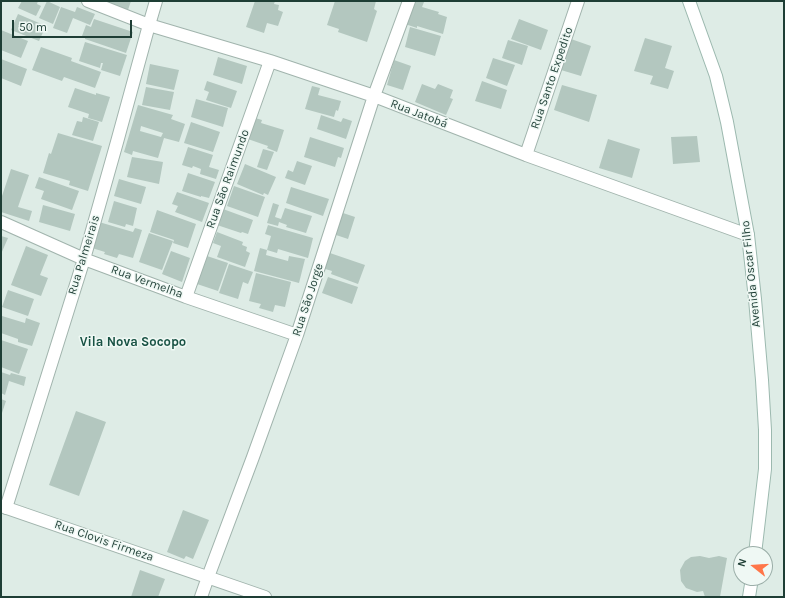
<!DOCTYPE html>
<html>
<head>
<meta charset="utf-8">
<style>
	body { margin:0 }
	#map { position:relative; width:785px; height:598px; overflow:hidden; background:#deece6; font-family:Karla,sans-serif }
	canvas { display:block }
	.frame { position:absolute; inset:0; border:2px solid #1e3e35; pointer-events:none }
	.north { position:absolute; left:733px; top:546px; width:40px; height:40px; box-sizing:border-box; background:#eff8f4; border:1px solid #9baea8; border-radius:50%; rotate:287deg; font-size:11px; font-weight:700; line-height:16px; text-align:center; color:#1e3e35 }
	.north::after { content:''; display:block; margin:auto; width:14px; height:18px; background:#ff7649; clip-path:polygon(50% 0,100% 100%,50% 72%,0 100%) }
	.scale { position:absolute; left:12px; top:20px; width:120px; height:18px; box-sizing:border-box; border:2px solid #1e3e35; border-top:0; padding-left:5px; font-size:12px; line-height:14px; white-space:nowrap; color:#1e3e35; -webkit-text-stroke:3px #eff8f4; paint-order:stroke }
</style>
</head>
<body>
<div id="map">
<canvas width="785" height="598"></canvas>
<div class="frame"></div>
<div class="north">N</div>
<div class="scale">50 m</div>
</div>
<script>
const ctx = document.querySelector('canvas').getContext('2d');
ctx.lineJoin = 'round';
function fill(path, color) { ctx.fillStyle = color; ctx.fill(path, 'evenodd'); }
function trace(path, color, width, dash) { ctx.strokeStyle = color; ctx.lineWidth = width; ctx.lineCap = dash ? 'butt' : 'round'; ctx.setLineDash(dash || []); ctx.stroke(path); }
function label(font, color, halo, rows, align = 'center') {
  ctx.font = font + ' Karla,sans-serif'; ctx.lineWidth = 3; ctx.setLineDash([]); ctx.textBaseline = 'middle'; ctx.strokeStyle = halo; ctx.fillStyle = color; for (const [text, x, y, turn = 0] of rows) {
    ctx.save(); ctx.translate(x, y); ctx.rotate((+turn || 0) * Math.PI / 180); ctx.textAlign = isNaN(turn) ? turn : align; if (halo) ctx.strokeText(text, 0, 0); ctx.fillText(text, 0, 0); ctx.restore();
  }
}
fill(new Path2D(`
	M22 1H38L37 4 41 6 36 16 18 8Z
	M47 1 60 7 53 24 39 18Z
	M106 1H131L128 10 106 2Z
	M255 1H275L274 4 279 5 278 10 283 12 278 26 267 23 264 33 246 27Z
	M335 1H376L374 9 377 11 367 42 338 32 339 29 327 25Z
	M411 1H419L424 2 422 7 439 12 438 14 447 17 443 34 417 26V28L405 24Z
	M61 7 75 12 77 7 95 14 90 25 73 18 67 33 53 28Z
	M18 14 46 26 39 41 11 30Z
	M94 19 133 32 126 53 85 39V37L82 36 86 25 91 27Z
	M519 19 548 30 541 50 511 39Z
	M410 27 441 36 435 56 405 47Z
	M1 30 28 41 21 58 1 50Z
	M645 38 672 46 665 68 674 71 668 89 650 84 653 76 634 71Z
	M571 39 591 46 581 76 561 70Z
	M508 40 528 46 522 65 502 58Z
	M85 42 127 55 120 76 101 70 103 63H101L100 68 79 61Z
	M41 47 72 58 71 61 101 72 95 88 64 77 62 81 32 70Z
	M218 57 247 66 242 84 213 75Z
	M493 58 515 65 507 86 486 78Z
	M1 59 27 69 21 86 1 78Z
	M394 60 411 66 403 90 387 85Z
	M150 64 179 70 174 90 146 84Z
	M207 81 237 91 231 108 206 100 209 92 204 90Z
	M482 81 507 90 501 109 475 101Z
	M422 84 435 89 438 84 453 90 450 98 453 99 446 115 415 102Z
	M562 85 597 95 589 122 554 110Z
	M312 86 320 88 318 95 341 101 338 111 336 110 334 117 305 109Z
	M146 87 174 92 170 110 142 105Z
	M75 88 96 95V93L110 97 102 122 88 118 89 114 68 107Z
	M196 99 228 108 223 127 191 117Z
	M138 105 173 115 171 119 185 124 179 142 164 138 158 158 133 151 132 155 124 152ZM141 126 163 133 161 137 140 131Z
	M321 115 341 122 343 118 352 121 346 139 317 129Z
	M83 117 99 122 93 141 72 135 77 121 82 122Z
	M252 117 262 120 261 123 284 130 277 152 267 148 268 146 245 138Z
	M191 122 220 132 213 152 184 143Z
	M58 133 102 146 88 191 69 185 70 181 43 173 49 153 51 154Z
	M697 136 700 162 673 164 671 137Z
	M310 137 344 148 341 158 338 157 335 167 304 157Z
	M608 139 640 149 632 178 599 168Z
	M188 147 213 155 209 167 219 170 216 179 200 174 201 169 193 166 192 168 182 165Z
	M263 149 274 152 267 170 257 167Z
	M132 157 163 162 159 184 127 177Z
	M297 161 312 166 305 185 285 178 288 170 293 172Z
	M245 164 276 177 268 195 264 193 263 195 237 184Z
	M11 169 29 175 18 207 32 211 29 221 1 212V196H2Z
	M188 173 215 182 209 198 201 196V197L182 191Z
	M39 177 79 191 72 210 41 199 44 191 35 188Z
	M119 179 146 187 141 204 114 196Z
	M234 186 265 197 258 217 227 206Z
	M291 187 329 199 323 216 286 203Z
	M177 192 209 203 202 222 175 212 178 206 172 204Z
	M114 201 137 208 133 226 126 224 125 227 108 222Z
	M273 203 279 205 275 217 281 219 285 208 312 216 306 233 286 227 287 225 279 222 278 226 267 223Z
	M43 205 75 214 70 231 39 222Z
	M223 209 253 220 248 234 242 232 241 233 217 225Z
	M157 210 196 224 188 248 173 243 174 240 150 232Z
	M340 212 355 217 348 239 333 234Z
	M99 222 133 232 135 228 142 230 133 258 119 254 117 258 104 254 105 252 92 248Z
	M268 225 313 238 308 258 278 249 277 253 267 250 271 236 265 234Z
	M217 232 243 242 242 245 247 247 246 251 250 253 245 267 217 257 221 246 213 243Z
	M149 233 173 241 162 270 139 262Z
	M1 236 8 238 1 254Z
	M26 246 48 255 40 275 48 278 41 296 11 285Z
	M260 248 267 250 266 255 288 261 289 256 305 259 299 283 254 271Z
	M171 251 190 258 182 282 162 274Z
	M327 252 365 265 358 284 331 274 332 271 322 268Z
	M207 256 228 263 218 291 197 284Z
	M229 264 253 272 248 284 243 282 238 299 219 293Z
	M256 273 291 282 285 307 275 305 273 312 259 308 261 304 249 301Z
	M328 277 358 287 352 304 322 293Z
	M8 290 34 299 28 316 2 307Z
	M2 316 25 323 26 318 40 323 32 346 18 342V339L1 333Z
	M1 340 28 349 19 374 1 367Z
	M1 372 10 375 11 373 26 377 24 386 9 381 5 395 1 393Z
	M1 399 6 401 1 416Z
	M76 411 106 422 79 496 49 485Z
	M183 510 209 520 193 559 186 556 184 559 167 552Z
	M700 556 709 558 719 556 727 558 720 597H705L703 591 697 592 686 588 681 581 680 570 685 561 691 557Z
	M140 570 165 579 158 597H131Z`), '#b3c7bf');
const street = new Path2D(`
	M88 1 149 25 270 61 374 96 526 155 748 235
	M526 155 578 1
	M1 222 84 259 186 297 297 335
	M186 297 270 61
	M1 506 265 597
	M6 508 84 259 117 142 149 25 156 1
	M201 597 208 577 253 457 297 335 374 96 409 1`);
const secondary = new Path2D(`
	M689 1 716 76 727 122 748 235 755 299 762 380 765 430V469L755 554
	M749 597 752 578`);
trace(street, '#a1b4ad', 14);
trace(secondary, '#9cb9af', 14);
trace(street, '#fff', 12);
trace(secondary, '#fff', 12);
label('12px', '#1e3e35', '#eff8f4', [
	["Rua Santo Expedito",552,78,-71],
	["Rua Jatobá",419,114,21],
	["Rua São Raimundo",228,179,-70],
	["Rua Palmeirais",84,255,-73],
	["Avenida Oscar Filho",751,274,-96],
	["Rua Vermelha",147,282,20],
	["Rua São Jorge",308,300,-72],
	["Rua Clovis Firmeza",104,541,19]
]);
label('bold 13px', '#185244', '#eff8f4', [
	["Vila Nova Socopo",133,342]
]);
</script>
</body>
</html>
